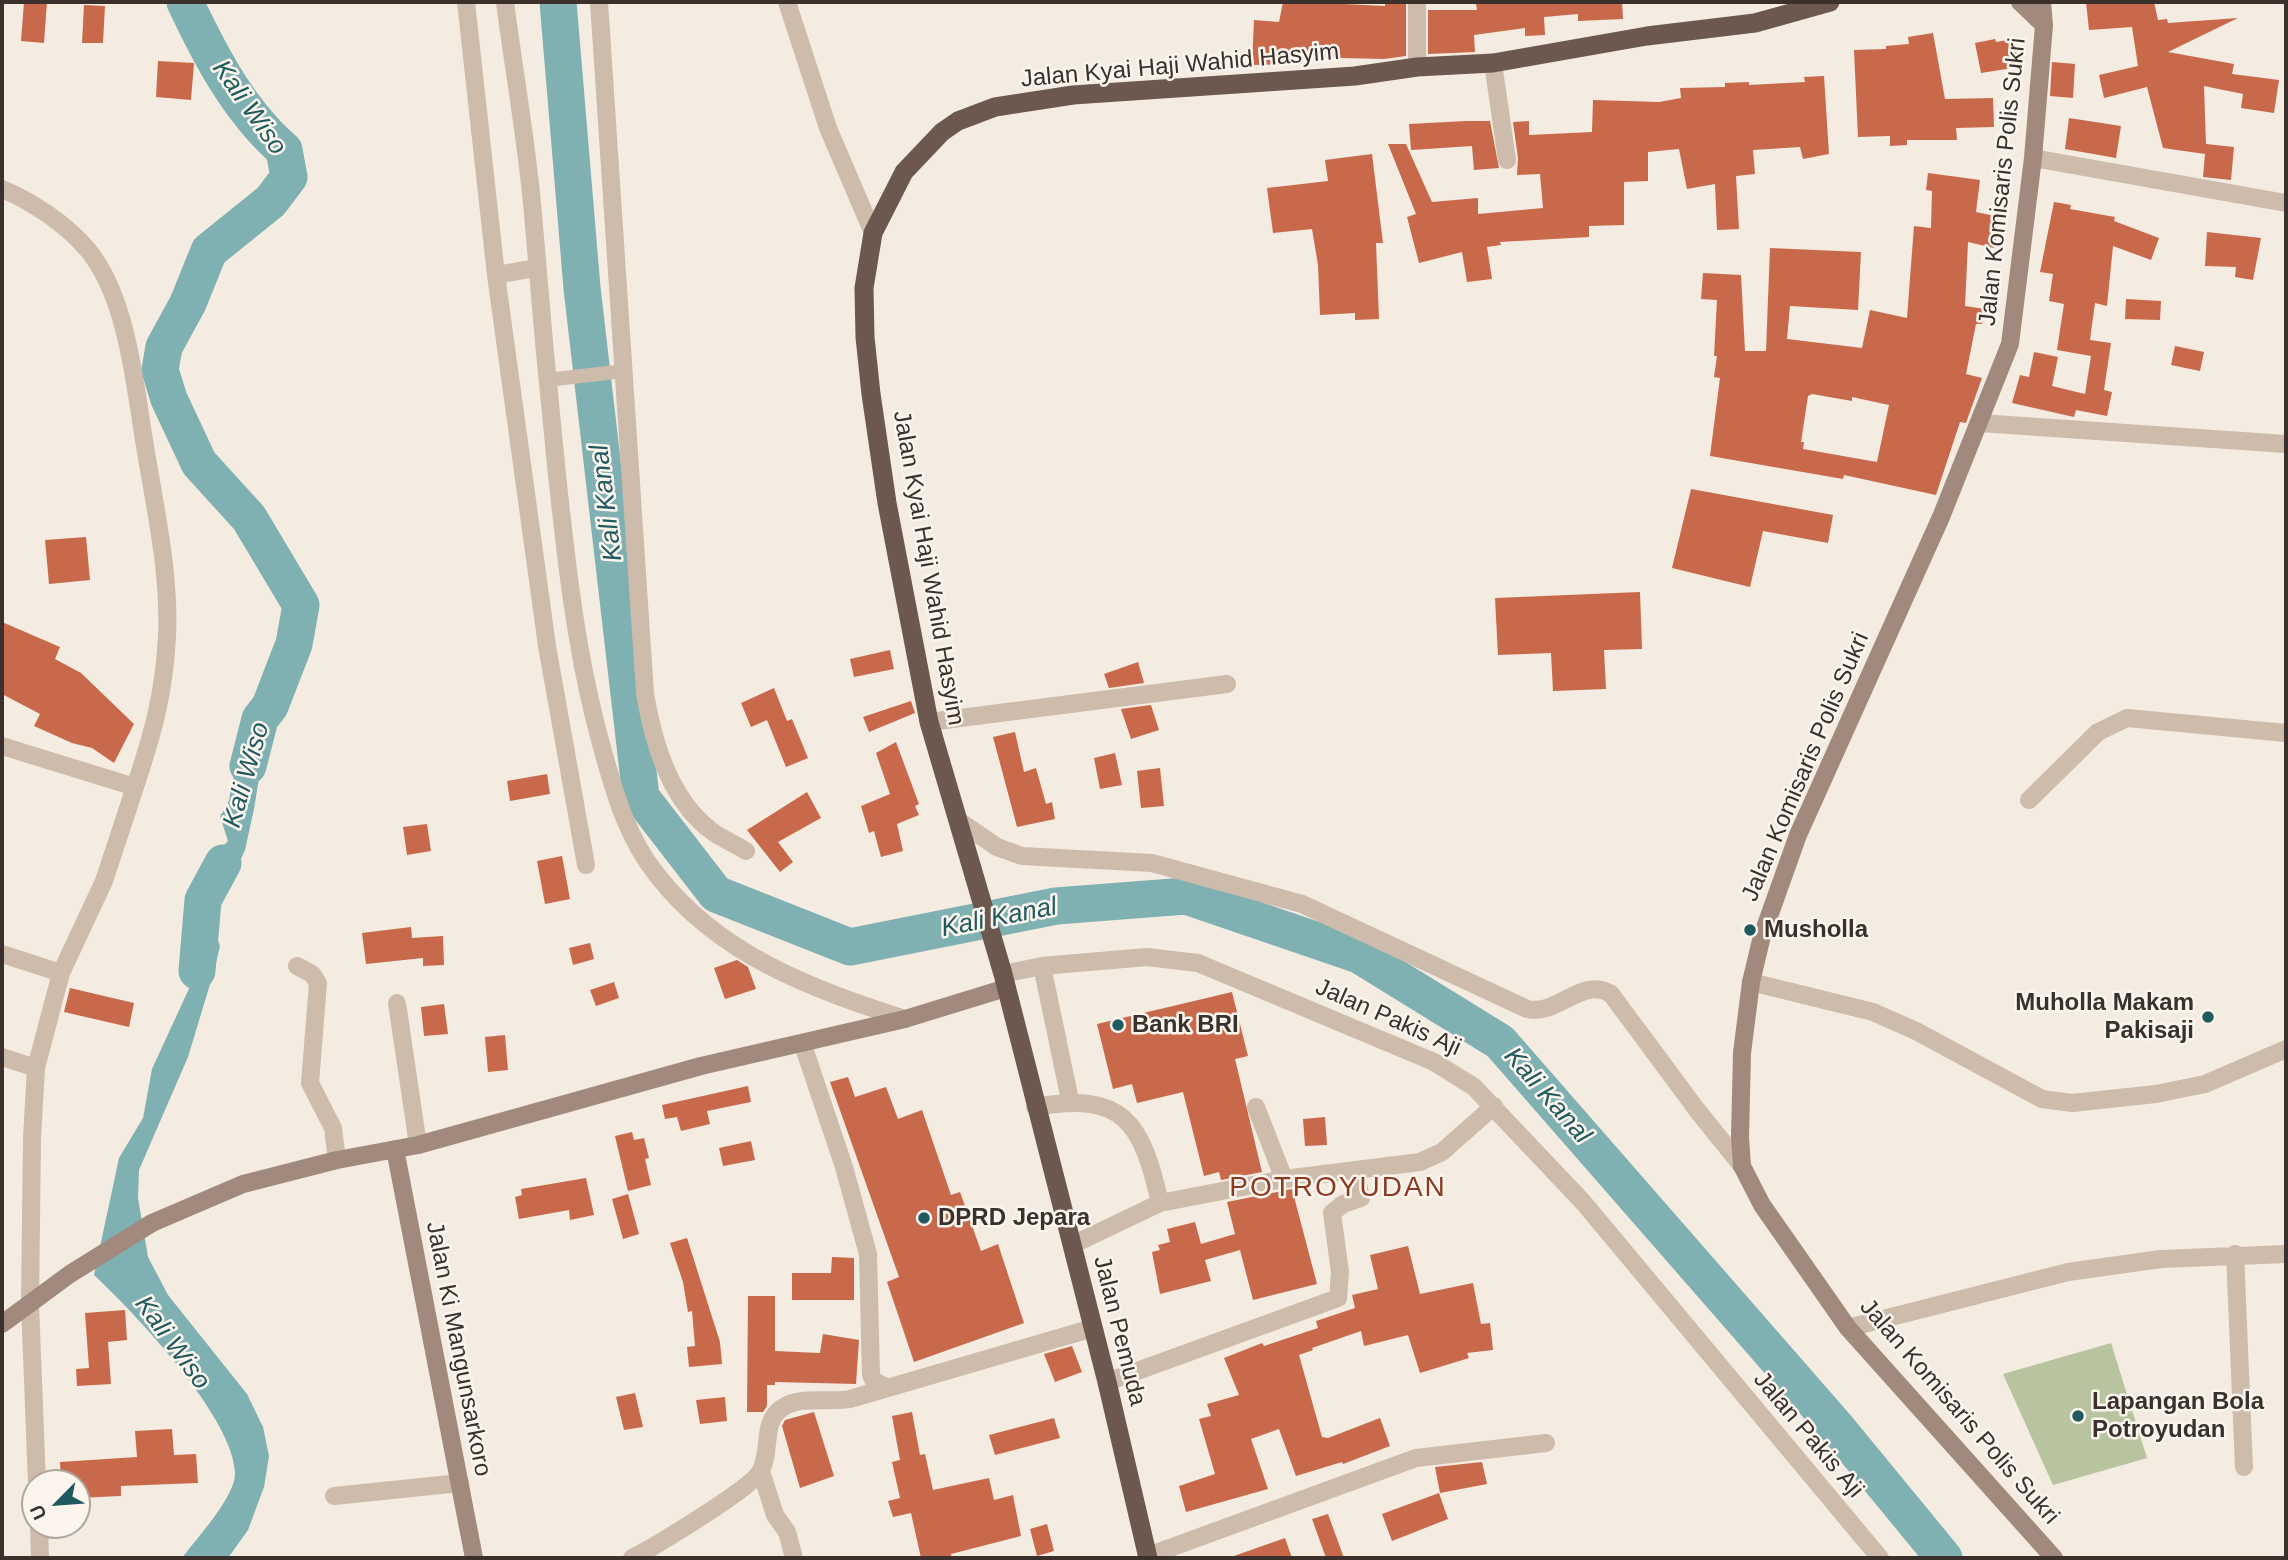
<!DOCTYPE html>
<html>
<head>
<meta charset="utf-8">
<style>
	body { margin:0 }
	#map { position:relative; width:2288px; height:1560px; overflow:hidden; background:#f4ebe1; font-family:Helvetica,sans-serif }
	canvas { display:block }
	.frame { position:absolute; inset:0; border:4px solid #3b302b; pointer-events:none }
	.north { position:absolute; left:21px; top:1469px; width:70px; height:70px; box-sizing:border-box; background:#fbf5ee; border:2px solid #aea6a0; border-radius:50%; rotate:245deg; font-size:19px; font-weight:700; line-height:28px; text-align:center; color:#3b302b }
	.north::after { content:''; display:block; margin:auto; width:24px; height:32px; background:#1f5a5e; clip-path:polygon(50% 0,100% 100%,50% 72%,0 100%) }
</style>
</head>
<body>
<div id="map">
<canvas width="2288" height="1560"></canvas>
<div class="frame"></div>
<div class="north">U</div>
</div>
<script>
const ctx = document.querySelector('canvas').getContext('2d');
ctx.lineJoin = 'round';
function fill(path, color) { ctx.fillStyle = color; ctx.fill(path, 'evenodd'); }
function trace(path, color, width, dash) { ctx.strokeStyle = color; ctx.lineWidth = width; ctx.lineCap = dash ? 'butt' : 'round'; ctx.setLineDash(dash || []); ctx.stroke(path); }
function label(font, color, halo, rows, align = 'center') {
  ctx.font = font + ' Helvetica,sans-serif'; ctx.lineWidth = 5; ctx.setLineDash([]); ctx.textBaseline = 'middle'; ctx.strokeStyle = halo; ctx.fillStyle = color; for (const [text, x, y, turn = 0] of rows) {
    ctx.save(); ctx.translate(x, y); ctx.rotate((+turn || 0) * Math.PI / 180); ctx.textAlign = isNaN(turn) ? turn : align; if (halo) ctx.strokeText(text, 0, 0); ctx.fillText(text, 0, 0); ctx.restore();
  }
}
fill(new Path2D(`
	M2111 1343 2147 1458 2053 1485 2003 1374Z`), '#b8c4a0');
fill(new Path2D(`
	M260 719 266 734 254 809 245 850 212 923 220 946 214 971 188 1057 139 1170 138 1198 148 1257 168 1295 247 1394 263 1427 269 1456 264 1487 248 1530 228 1558H182C196 1539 236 1496 235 1473 234 1418 134 1312 94 1275L119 1158 143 1118 152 1069 193 980 204 909 195 894 207 865 228 841 220 816C235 797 227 794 234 776 244 753 249 750 251 723Z`), '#7fb0b2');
trace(new Path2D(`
	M185 2C210 55 239 111 284 150L289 177 271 201 209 251 188 303 164 347 160 370 169 399 199 463 249 518 301 605 294 644 270 706 260 719 248 766
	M558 2 582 288 641 797 716 894 850 947 1056 906 1186 896 1359 955 1500 1042 1838 1429 1944 1558
	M197 971 203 900 223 863`), '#7fb0b2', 37);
fill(new Path2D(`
	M24 2H47L44 43 21 41Z
	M1283 2H1345V4L1385 6V2H1406V56L1384 59 1301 57 1302 64 1252 65 1254 20 1279 22Z
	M1495 2H1622L1623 19 1578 21V11V14L1544 17 1545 35 1525 36V28L1474 35 1475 52 1428 54V10H1477L1476 4Z
	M2086 2H2154L2158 20 2167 19 2168 23 2238 18 2168 52 2234 64 2232 74 2279 80 2274 113 2241 108 2243 94 2204 86 2206 144 2234 147 2231 180 2203 177 2205 154 2163 148 2147 87 2104 98 2099 75 2138 66 2132 27 2089 30Z
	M84 5 105 6 103 43H82Z
	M1933 33 1945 99 1993 98 1994 127 1956 128 1957 140H1907V145L1890 146V136L1858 137 1854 50 1886 49V46L1909 44 1908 37Z
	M1995 39 1996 42 2014 39 2019 67 1981 73 1975 43Z
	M158 61 194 63 191 100 156 97Z
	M2052 62 2075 64 2073 98 2050 96Z
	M1824 76 1829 154 1803 159 1800 147 1753 150 1755 174 1736 176 1739 229 1717 230 1715 184 1687 189 1679 149 1648 152V181L1624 182V225L1589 226V237L1500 242 1501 245 1487 247 1492 279 1467 282 1462 252 1419 263 1407 217 1416 214 1388 144H1406L1432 202 1478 198V214L1543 208 1540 174 1517 175 1518 158 1513 122 1529 121V135L1592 132 1593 100 1659 102 1681 98 1680 88 1725 87V83L1749 82V85L1805 82 1804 77Z
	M2069 118 2121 126 2116 158 2065 149Z
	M1466 121H1490L1499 168 1474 170 1472 146 1411 150 1409 124Z
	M1372 154 1383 243H1376L1379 319 1355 320V313L1320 315 1318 265 1312 229 1273 233 1267 188 1328 181 1325 160Z
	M1928 173 1980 180 1976 212 2000 217 1994 248 1968 242 1965 306 1985 309 1982 324H1976L1966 374 1982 378 1966 423 1960 422 1936 495 1844 475 1843 479 1710 456 1720 378 1714 377 1717 356H1714L1717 300 1701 299 1703 273 1741 275 1745 351H1766L1770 248 1861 252 1858 310 1790 306 1787 339 1862 348 1870 310 1907 318 1914 226 1931 228 1932 191 1926 190ZM1812 394 1852 401V397L1889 405 1877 462 1803 449 1804 442H1801L1808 396Z
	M2054 202 2071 205 2070 209 2115 217 2114 221 2159 238 2151 260 2113 246 2107 306 2095 303 2090 340 2111 343 2104 390 2112 392 2107 416 2076 410 2074 417 2012 403 2020 375 2029 377 2034 352 2058 357 2052 386 2085 394 2091 356 2057 350 2064 304 2049 301 2053 274 2040 272Z
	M2207 232 2261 238 2253 280 2235 277 2236 267 2205 266Z
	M2126 299 2161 301 2160 320 2125 319Z
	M2175 346 2204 352 2200 371 2171 365Z
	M1691 489 1833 515 1828 543 1763 531 1750 587 1672 568Z
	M86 537 90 580 49 584 45 540Z
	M1640 592 1642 649 1604 650 1606 689 1553 691 1551 653 1498 655 1495 598Z
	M2 622 60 647 55 659 81 673 134 724 114 763 92 748 72 743 34 726 40 714 2 694Z
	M890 650 894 669 854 677 850 659Z
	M1138 662 1144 683 1109 688 1104 674Z
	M774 688 787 721 792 719 808 758 786 767 767 720 751 727 741 703Z
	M911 701 915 713 869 732 863 717Z
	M1151 705 1159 730 1131 739 1121 709Z
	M1015 732 1024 772 1036 768 1046 804 1052 802 1055 819 1017 827 993 737Z
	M896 742 919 804 915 806 919 815 897 824 903 851 881 857 874 831 869 833 861 806 890 794 876 753Z
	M1115 753 1122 785 1100 789 1094 758Z
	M1160 768 1164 806 1141 808 1137 771Z
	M547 774 550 794 510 801 507 781Z
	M807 792 821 818 778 842 793 862 780 872 747 830Z
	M427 824 431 851 407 855 403 827Z
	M562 856 570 899 545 904 537 861Z
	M411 927 412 938 443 936 444 965 423 966V958L366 964 362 933Z
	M590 943 594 959 573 965 569 948Z
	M737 960 748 967 756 989 725 999 714 968Z
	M614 982 619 998 596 1006 590 990Z
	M70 988 134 1003 129 1027 64 1012Z
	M1232 992 1248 1056 1235 1059 1262 1172 1221 1180 1219 1172 1204 1176 1183 1092 1137 1103 1132 1084 1113 1089 1097 1024Z
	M444 1004 448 1034 424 1036 421 1007Z
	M505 1035 508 1070 488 1072 485 1037Z
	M848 1077 855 1097 886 1087 898 1119 922 1110 951 1195 960 1192 981 1251 998 1244 1024 1323 914 1362 887 1282 899 1277 830 1082Z
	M748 1086 751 1102 707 1111 710 1124 681 1131 677 1117 665 1119 662 1105Z
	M1325 1117 1327 1145 1305 1146 1303 1119Z
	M632 1132 634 1140 644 1138 649 1158 645 1159 651 1185 628 1191 615 1136Z
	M751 1141 755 1160 723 1166 719 1148Z
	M586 1178 594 1215 570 1220 569 1210 519 1219 515 1197 522 1195 521 1189Z
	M1292 1189 1317 1284 1253 1300 1240 1250 1205 1260 1211 1281 1160 1294 1152 1252 1160 1250 1158 1245 1170 1242 1167 1229 1195 1222 1201 1244 1235 1234 1227 1202Z
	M628 1194 639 1234 623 1239 612 1199Z
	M687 1238 720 1342 722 1364 689 1367 687 1347 695 1346 692 1311 688 1312 683 1282 670 1243Z
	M1408 1246 1420 1294 1473 1283 1481 1324 1490 1323 1493 1350 1467 1353 1469 1358 1420 1373 1408 1335 1364 1346 1361 1331 1312 1348 1313 1350 1299 1355 1322 1437 1328 1438 1380 1418 1390 1446 1343 1464 1342 1462 1296 1476 1279 1429 1251 1439 1268 1489 1186 1512 1179 1486 1215 1474 1199 1419 1211 1416 1207 1404 1239 1395 1224 1358 1262 1343 1264 1346 1318 1328 1316 1321 1355 1308 1352 1295 1378 1289 1370 1255Z
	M832 1257 854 1258V1300H792V1273H831Z
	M748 1296H775V1351L820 1353 823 1334 859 1340 856 1384 775 1382V1385H767V1406L763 1412H747Z
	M125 1310 127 1340 108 1342 111 1384 77 1386 76 1369 89 1368 85 1313Z
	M1072 1346 1082 1372 1055 1382 1044 1354Z
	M635 1393 643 1427 624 1430 616 1397Z
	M725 1397 727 1421 700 1424 696 1400Z
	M814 1412 834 1476 800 1488 782 1426 785 1420Z
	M912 1412 920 1455 925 1454 933 1490 989 1478 994 1500 1013 1495 1021 1536 951 1554 952 1558H921L911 1513 893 1517 888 1501 900 1498 892 1462 900 1460 892 1416Z
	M1054 1418 1060 1438 995 1455 989 1435Z
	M172 1429 174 1455 196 1454 198 1483 121 1486V1496L77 1498V1483H61L60 1462 137 1457 135 1431Z
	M1482 1462 1487 1484 1440 1493 1435 1467Z
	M1439 1493 1448 1519 1392 1541 1382 1514Z
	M1328 1514 1344 1558H1326L1312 1519Z
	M1047 1524 1054 1551 1037 1556 1030 1529Z
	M1285 1538 1292 1558H1234V1556Z`), '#c8694b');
trace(new Path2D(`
	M547 380 624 371`), '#cdbbac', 14);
trace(new Path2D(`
	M466 2 496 275 536 268
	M505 2C514 72 527 143 533 214 540 301 548 388 557 475 567 568 577 660 603 751 615 795 628 839 657 875 719 955 812 989 905 1019
	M599 2 645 693C653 743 670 801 713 832 723 839 735 844 746 851
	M787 2 828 128 873 233
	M1417 2V67
	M1493 63 1507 160
	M2033 158 2286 203
	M2 189C32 201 67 225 88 250 129 300 135 390 146 452 156 513 170 575 167 637 164 694 153 733 135 787
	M496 275 547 646 586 865
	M1980 423 2286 444
	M929 722 1227 684
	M2 746 135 787 104 881 61 973 36 1068 32 1138 30 1304
	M2029 800 2098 732 2127 718 2286 733
	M959 821 997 847 1022 856 1152 863 1302 904 1527 1009C1558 1016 1582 976 1611 994L1697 1110 1742 1166
	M2 954 61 973
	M297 966 312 974 318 983 310 1083 333 1128 337 1160
	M1042 966 1070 1100
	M1003 974 1042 966 1147 957 1198 963 1434 1062 1474 1087 1583 1202 1880 1558
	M1751 982 1873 1012 1916 1031 2042 1099 2072 1103 2156 1094 2205 1084 2286 1049
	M397 1003 418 1145
	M803 1045 844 1167 868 1254 871 1375 874 1381 886 1387
	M2 1057 36 1068
	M1035 1107C1123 1091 1142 1122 1160 1203
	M1284 1179 1420 1162 1442 1152 1494 1106
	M1072 1245 1160 1203 1284 1179 1256 1107
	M2235 1254 2244 1467
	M1848 1328 2068 1272 2161 1259 2286 1254
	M1107 1382 1338 1298 1340 1272 1332 1213 1343 1204 1361 1198 1355 1170
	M761 1471 775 1515 787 1532 794 1558
	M334 1496 460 1483
	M1148 1556 1416 1458 1546 1443
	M632 1558C654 1547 750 1489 760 1472 772 1452 761 1422 782 1408 801 1395 829 1403 850 1399L1093 1328`), '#cdbbac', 18);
trace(new Path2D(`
	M30 1304 37 1483
	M39 1525 40 1558`), '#cdbbac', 18);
trace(new Path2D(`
	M2020 2 2044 25
	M2042 2 2044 25 2033 158 2010 344 1941 517 1798 835 1762 936 1751 982 1742 1053 1740 1137 1742 1166 1762 1205 1848 1328 2054 1558
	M395 1149 474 1558
	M2 1324 70 1274 152 1223 243 1184 337 1160 418 1145 701 1066 905 1019 1006 988`), '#a18a7d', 18);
trace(new Path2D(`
	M1148 1558 1107 1382 1003 974 929 722 887 503 871 394 865 337 864 288 873 233 904 172 942 132 958 121 995 107 1073 95 1355 76 1417 67 1493 63 1647 36 1755 23 1830 2`), '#6c584f', 19);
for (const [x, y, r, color] of [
	[1750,930,7,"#1f5a5e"],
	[2208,1017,7,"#1f5a5e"],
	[1118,1025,7,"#1f5a5e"],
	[924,1218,7,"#1f5a5e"],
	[2078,1416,7,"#1f5a5e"]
]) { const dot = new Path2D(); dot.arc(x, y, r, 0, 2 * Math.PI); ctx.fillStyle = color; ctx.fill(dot); trace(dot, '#fbf5ee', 2.5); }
label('24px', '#3b302b', '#fbf5ee', [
	["Jalan Kyai Haji Wahid Hasyim",1180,66,-5],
	["Jalan Komisaris Polis Sukri",2003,182,-84],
	["Jalan Kyai Haji Wahid Hasyim",928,568,80],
	["Jalan Komisaris Polis Sukri",1806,767,-67],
	["Jalan Pakis Aji",1388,1018,24],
	["Jalan Pemuda",1119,1331,76],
	["Jalan Ki Mangunsarkoro",458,1349,79],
	["Jalan Komisaris Polis Sukri",1959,1412,49],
	["Jalan Pakis Aji",1808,1435,50]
]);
label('bold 24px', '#3b302b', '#fbf5ee', [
	["Musholla",1764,930],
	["Muholla Makam",2194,1003,"right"],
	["Pakisaji",2194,1031,"right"],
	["Bank BRI",1132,1025],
	["DPRD Jepara",938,1218],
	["Lapangan Bola",2092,1402],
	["Potroyudan",2092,1430]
], 'left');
label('italic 26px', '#1f5a5e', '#fbf5ee', [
	["Kali Wiso",249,108,55],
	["Kali Kanal",607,503,-97],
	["Kali Wiso",247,775,-74],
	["Kali Kanal",999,918,-11],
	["Kali Kanal",1547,1096,49],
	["Kali Wiso",172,1343,54]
]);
ctx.letterSpacing = '2px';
label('28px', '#8c3b22', '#fbf5ee', [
	["POTROYUDAN",1338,1188]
]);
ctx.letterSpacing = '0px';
</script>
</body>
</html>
